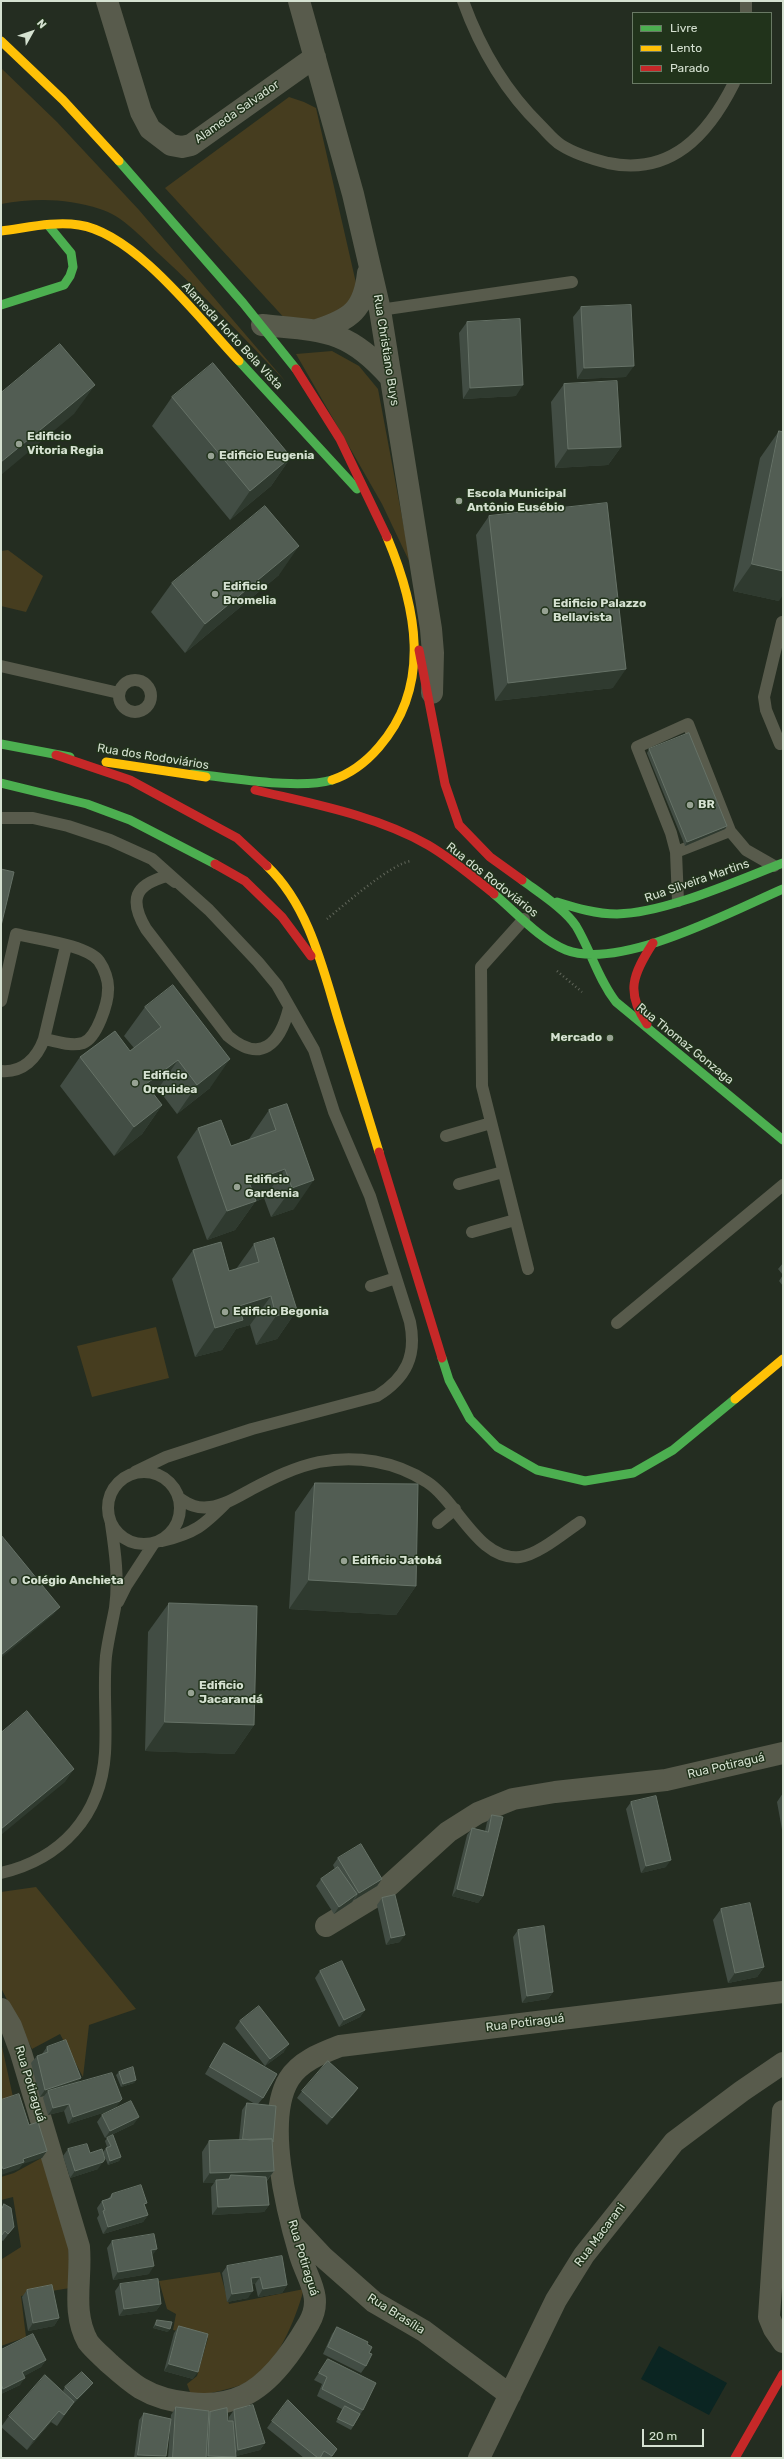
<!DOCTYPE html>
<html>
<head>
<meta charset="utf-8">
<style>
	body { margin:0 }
	#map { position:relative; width:784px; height:2459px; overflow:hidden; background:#242d21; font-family:Rubik,sans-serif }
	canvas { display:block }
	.frame { position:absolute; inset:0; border:2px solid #d5e1d1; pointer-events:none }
	.legend { position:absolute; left:632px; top:12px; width:140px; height:72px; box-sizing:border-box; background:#21331b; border:1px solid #697964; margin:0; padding:5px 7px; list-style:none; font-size:12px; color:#d5e1d1 }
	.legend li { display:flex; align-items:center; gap:8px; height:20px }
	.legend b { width:20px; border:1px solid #697964 }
	.north { position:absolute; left:12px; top:12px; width:40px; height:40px; -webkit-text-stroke:3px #21331b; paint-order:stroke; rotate:50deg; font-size:11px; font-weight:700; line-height:16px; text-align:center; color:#d5e1d1 }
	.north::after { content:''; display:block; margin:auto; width:14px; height:18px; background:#d5e1d1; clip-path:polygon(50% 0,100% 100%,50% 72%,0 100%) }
	.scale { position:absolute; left:642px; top:2429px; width:62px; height:18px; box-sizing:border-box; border:2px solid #d5e1d1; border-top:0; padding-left:5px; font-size:12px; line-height:14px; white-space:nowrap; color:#d5e1d1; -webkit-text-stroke:3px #21331b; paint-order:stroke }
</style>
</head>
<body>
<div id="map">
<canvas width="784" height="2459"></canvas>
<div class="frame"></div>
<ul class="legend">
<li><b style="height:5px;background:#4caf50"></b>Livre</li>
<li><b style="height:5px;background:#ffc107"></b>Lento</li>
<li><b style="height:5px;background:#c62828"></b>Parado</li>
</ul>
<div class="north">N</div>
<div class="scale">20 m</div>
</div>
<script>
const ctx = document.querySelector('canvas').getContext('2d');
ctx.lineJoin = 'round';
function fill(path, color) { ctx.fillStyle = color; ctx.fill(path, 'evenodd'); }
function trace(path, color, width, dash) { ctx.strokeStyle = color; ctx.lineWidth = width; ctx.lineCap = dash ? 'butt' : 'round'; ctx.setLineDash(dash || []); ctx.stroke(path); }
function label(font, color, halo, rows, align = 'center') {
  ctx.font = font + ' Rubik,sans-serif'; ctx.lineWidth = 3; ctx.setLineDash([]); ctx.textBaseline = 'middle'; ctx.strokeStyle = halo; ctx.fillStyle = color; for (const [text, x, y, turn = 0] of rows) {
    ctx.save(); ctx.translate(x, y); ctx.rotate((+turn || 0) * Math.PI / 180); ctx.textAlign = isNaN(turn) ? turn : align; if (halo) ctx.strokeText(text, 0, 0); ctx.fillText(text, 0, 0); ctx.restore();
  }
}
fill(new Path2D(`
	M1 68 57 122 139 210 286 382C244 338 203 294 158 253 141 237 123 216 100 209 67 198 34 198 1 204Z
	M289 97 304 102 316 108 356 283 352 304 326 323 288 322 165 188Z
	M332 351 359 366 378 389 411 565 382 504 296 354Z
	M8 550 43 576 26 612 1 606V551Z
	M156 1327 169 1378 92 1397 77 1346Z
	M36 1887 136 2009 89 2025 83 2077 60 2034 32 2049 1 1988V1892Z
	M1 2042 13 2097 1 2100Z
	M45 2156 68 2233 70 2288 21 2296 26 2337 1 2346 2 2259 21 2247 13 2197 1 2200V2177L14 2173Z
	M220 2272 229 2304 304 2289C295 2320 278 2365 248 2382 234 2389 208 2393 192 2398L187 2384 197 2376 208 2338 173 2330 176 2314 167 2309 159 2281Z`), '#463d1f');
fill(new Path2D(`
	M659 2346 727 2383 709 2415 641 2379Z`), '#0b2522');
trace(new Path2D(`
	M327 919C344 905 392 863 411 861
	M557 971 582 992`), '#62675b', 2.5, [1, 3]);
trace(new Path2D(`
	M463 1C480 48 505 91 541 126 547 132 553 140 561 145 575 154 592 159 608 163 671 176 708 135 734 83
	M746 13V1
	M380 310 572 282
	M782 622 764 697 766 710 780 744 783 743
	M1 666 119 693
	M119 696a16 16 0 1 1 32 0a16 16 0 1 1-32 0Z
	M1 818H33L68 826 110 840 152 859 209 910 258 962 277 985 314 1050 334 1112 370 1196 410 1322C417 1356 406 1378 377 1396L252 1429 166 1457 135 1472
	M676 852 730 831
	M175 882 167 876C134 885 129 900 146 929L228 1036C261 1064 280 1044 289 1008
	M678 901 676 852 671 833 637 747 688 724 730 831 746 850 774 866
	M524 919 481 967 482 1086 528 1269
	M1 1001 16 934C36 939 87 945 99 961 104 968 109 981 108 990 108 1003 97 1038 83 1043 71 1047 56 1041 44 1039
	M1 1071C23 1073 37 1058 44 1039L66 946
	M446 1136 491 1123
	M459 1184 503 1172
	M472 1232 515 1220
	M371 1286 396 1278
	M617 1323 783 1185
	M108 1508a36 36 0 1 1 72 0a36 36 0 1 1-72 0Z
	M179 1498C189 1505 198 1509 210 1507 225 1505 239 1496 252 1489 273 1478 295 1467 319 1462 356 1455 395 1461 427 1482 458 1502 478 1561 520 1557 538 1555 565 1532 580 1522
	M438 1523 455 1509
	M162 1541C195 1533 203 1526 226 1503
	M118 1602 126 1586 154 1543
	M1 1873C61 1859 101 1816 105 1753 107 1720 103 1688 106 1656 108 1640 112 1624 115 1608 119 1580 115 1551 111 1524`), '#585b4c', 12);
trace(new Path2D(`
	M107 1 141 112 150 129 171 145 182 147 191 145 315 57
	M299 1 353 194 380 310 431 629 433 653 432 693
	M262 325C322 331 347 328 390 377
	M317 330C351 319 364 310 368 273
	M326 1926 382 1892 448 1832 478 1813 513 1799 555 1792 666 1780 783 1753
	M1 2009 11 2026 21 2053 79 2247C82 2279 71 2312 88 2342 94 2350 103 2357 110 2364 119 2372 129 2381 140 2388 167 2404 214 2410 243 2396 272 2383 294 2349 309 2323 324 2297 307 2279 300 2255 287 2211 264 2120 289 2079 300 2061 322 2053 340 2046L783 1992
	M783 2111 769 2317 774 2329 783 2342
	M293 2225 323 2257 374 2302 424 2331 510 2395
	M479 2458 556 2300 584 2255 674 2142 742 2091 783 2063`), '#585b4c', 22);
trace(new Path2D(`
	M119 161 243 303 296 369
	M1 305 64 285 70 276 73 267 71 253 48 225
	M239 361 357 489
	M1 744 70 757
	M192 774C230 777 297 790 332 780
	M1 783 87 804 130 820 215 864
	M522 880C538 892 565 909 576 926 591 951 598 979 616 1002L783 1140
	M494 894C516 912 539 939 566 950 620 971 732 911 783 889
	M557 902C576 908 596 914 617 914 666 913 736 881 783 863
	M442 1358 449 1380 470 1419 497 1447 537 1470 585 1481 633 1473 673 1450 735 1399`), '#4caf50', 9);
trace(new Path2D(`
	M1 41 63 100 119 161
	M1 231C26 228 54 221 79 225 135 233 201 321 239 361
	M106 762 206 777
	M332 780C350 774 367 761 379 747 433 685 416 606 387 537
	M267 866C310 907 323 970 340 1025 353 1067 366 1110 379 1152
	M735 1399 783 1359`), '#ffc107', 9);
trace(new Path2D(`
	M296 369 340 439 387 537
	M419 650 445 784 459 825 490 857 522 880
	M56 755 130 780 237 838 267 866
	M255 790C313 804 375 815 428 845 452 859 473 877 494 894
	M215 864 245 881 282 917 311 956
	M647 1024C625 992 633 974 653 943
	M379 1152 442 1358
	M735 2458 783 2374`), '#c62828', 9);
fill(new Path2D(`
	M581 307 626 377 577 379 573 317Z
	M467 322 516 396 463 399 459 333Z
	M564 384 621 447 608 465 555 468 551 402Z
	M172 397 291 457 271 486 230 520 152 426Z
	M779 431V601L733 591 760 458Z
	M489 516 613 688 495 701 476 535Z
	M279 575 185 653 151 612 172 583Z
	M649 749 727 826 725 829 685 846 647 753Z
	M145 1007 210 1088 177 1114 158 1089 153 1093 162 1105 142 1134 114 1156 60 1086 80 1057 130 1051 134 1048 124 1036Z
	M287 1104 294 1209 271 1217 264 1198 255 1202 235 1230 207 1240 177 1157 198 1128 231 1146 249 1140V1139L269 1110Z
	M254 1244 297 1310 277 1339 256 1345 250 1325 236 1329 222 1350 195 1357 172 1279 193 1250 229 1271 236 1269Z
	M783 1263V1275L778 1269Z
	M783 1275V1286L779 1281Z
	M315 1483 416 1586 396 1615 289 1609 295 1512Z
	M169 1603 254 1725 234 1754 145 1751 148 1632Z
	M783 1793V1835L777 1802Z
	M631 1802 666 1867 641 1873 626 1809Z
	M492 1815 483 1896 478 1903 452 1896 467 1835 472 1828 485 1831 487 1822Z
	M338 1858 382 1879 377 1886 354 1900 352 1902 334 1914 316 1886 321 1879 335 1869 333 1865Z
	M382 1898 400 1942 386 1945 377 1905Z
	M721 1909 764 1967 757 1977 728 1983 713 1920Z
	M518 1930 553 1992 548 1999 522 2003 513 1937Z
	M320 1971 365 2010 360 2017 339 2027 315 1978Z
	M240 2021 284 2052 265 2066 235 2028Z
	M224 2043 263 2098 258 2104 272 2143 274 2171 267 2181 269 2205 264 2212 212 2215 211 2187 214 2183H203L202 2152 209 2141 239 2140 242 2110 247 2103 255 2104 205 2074 219 2050Z
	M47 2047 81 2078 78 2082 115 2109 68 2124 64 2111 48 2115 43 2098 44 2096 40 2097 31 2063 37 2056 42 2054Z
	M119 2072 136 2080 134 2083 121 2087 116 2075Z
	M358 2088 353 2095 327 2125 297 2098 302 2091Z
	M102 2115 134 2124 105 2138 97 2122Z
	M107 2138 121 2157 119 2161 108 2165 103 2152 106 2148 107 2147 105 2141Z
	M68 2149 90 2153 98 2169 70 2178 63 2156Z
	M112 2194 145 2206 148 2215 143 2222 103 2234 97 2218 99 2215 97 2208 102 2201 108 2199Z
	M4 2204 14 2227 3 2241 1 2240V2208Z
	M112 2241 152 2256 149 2274 113 2280 107 2248Z
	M227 2266 287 2285 282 2293 258 2297 255 2284H252L248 2298 227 2302 222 2273Z
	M120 2284 161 2304 156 2311 119 2316 115 2291Z
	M27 2290 59 2318 54 2326 28 2331 22 2297Z
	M157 2320 168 2332 153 2328 155 2323Z
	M179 2326 193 2379 164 2371 174 2333Z
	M337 2327 367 2344 369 2353 366 2366 361 2373 323 2354 332 2334Z
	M1 2350 46 2360 41 2367 24 2376 20 2385 1 2394Z
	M328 2359 363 2410 351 2430 336 2422 342 2409 317 2396 322 2384 314 2380Z
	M65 2387H90L74 2403 63 2391Z
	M74 2402 57 2426 51 2422 27 2450 1 2427 9 2416Z
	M176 2407 209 2413 210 2412 229 2421V2417L234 2410 265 2443 260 2450 236 2456 235 2458H168L171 2415Z
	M144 2413 166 2456 164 2458H134L139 2420Z
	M272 2421 337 2449 331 2458H304L267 2428Z`), '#424d44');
fill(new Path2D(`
	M634 366 626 377 577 379 584 368Z
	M95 385 74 414 1 475V462Z
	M523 385 516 396 463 399 470 388Z
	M621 447 608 465 555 468 568 449Z
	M291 457 271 486 230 520 250 491Z
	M299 546 279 575 185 653 205 624Z
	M752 564 783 571V595L779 601 733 591Z
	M626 669 613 688 495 701 508 683Z
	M727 826 725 829 685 846 687 842Z
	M230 1059 210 1088 177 1114 197 1085Z
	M178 1060 158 1089 126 1113 146 1084Z
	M162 1105 142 1134 114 1156 134 1127Z
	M285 1169 264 1198 255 1202 235 1230 207 1240 227 1211 249 1182Z
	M314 1180 294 1209 271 1217 292 1188Z
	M271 1296 250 1325 236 1329 222 1350 195 1357 215 1328 239 1306Z
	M297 1310 277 1339 256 1345 276 1316Z
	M309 1580 416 1586 396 1615 289 1609Z
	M60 1607 54 1614 1 1658V1655Z
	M165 1722 254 1725 234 1754 145 1751Z
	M74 1769 65 1782 1 1835V1829Z
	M671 1860 666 1867 641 1873 646 1866Z
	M382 1879 377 1886 354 1900 359 1893Z
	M457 1889 483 1896 478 1903 452 1896Z
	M357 1894 352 1902 334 1914 339 1907Z
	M405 1935 400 1942 386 1945 391 1938Z
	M764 1967 757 1977 728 1983 735 1973Z
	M553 1992 548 1999 522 2003 527 1996Z
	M365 2010 360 2017 339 2027 344 2020Z
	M289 2044 284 2052 265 2066 270 2059Z
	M81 2078 76 2085 48 2091 44 2096 40 2097 45 2090Z
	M136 2080 134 2083 121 2087 123 2084Z
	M358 2088 353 2095 327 2125 332 2118Z
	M122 2099 115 2109 68 2124 73 2117Z
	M69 2104 64 2111 48 2115 53 2108Z
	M139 2117 134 2124 105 2138 110 2131Z
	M47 2151 42 2158 23 2164 19 2169 1 2175V2171L3 2169 23 2159Z
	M121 2157 119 2161 108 2165 110 2161Z
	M103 2162 98 2169 70 2178 75 2171Z
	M274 2171 266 2181 229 2179 231 2175 226 2182 216 2180 214 2183H203L210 2173Z
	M269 2205 264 2212 212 2215 218 2207Z
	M148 2215 143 2222 103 2234 108 2227Z
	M157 2249 152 2256 151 2250Z
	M154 2266 149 2274 113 2280 118 2272Z
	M260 2277 255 2284 246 2285 251 2278Z
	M287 2285 282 2293 258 2297 263 2289Z
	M253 2291 248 2298 227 2302 232 2294Z
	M161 2304 156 2311 119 2316 124 2309Z
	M59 2318 54 2326 28 2331 33 2323Z
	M156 2325 170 2329 168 2332 153 2328Z
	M46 2360 41 2367 17 2380 22 2372Z
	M169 2364 198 2372 193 2379 164 2371Z
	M25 2378 20 2385 1 2394V2392L3 2389Z
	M93 2383 90 2387 74 2403 77 2399Z
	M59 2411 51 2422 27 2450 34 2440Z
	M265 2443 260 2450 233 2457H236L235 2458H206L208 2456 233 2457 238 2450Z
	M138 2455 166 2456 164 2458H136Z`), '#2f3a2f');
const building = new Path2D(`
	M631 305 634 366 584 368 581 307Z
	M520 319 523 385 470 388 467 322Z
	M60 344 95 385 1 462V393Z
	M213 363 291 457 250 491 172 397Z
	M617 381 621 447 568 449 564 384Z
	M779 431 783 432V571L752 564Z
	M607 503 626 669 508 683 489 516Z
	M265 506 299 546 205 624 172 583Z
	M689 733 727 826 687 842 649 749Z
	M1 869 14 872 1 926Z
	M173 985 230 1059 197 1085 178 1060 146 1084 162 1105 134 1127 80 1057 115 1031 130 1051 161 1027 145 1007Z
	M287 1104 314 1180 292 1188 285 1169 249 1182 256 1201 227 1211 198 1128 221 1120 231 1146 276 1130 269 1110Z
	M274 1238 297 1310 276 1316 271 1296 239 1306 243 1320 215 1328 193 1250 221 1242 229 1271 259 1262 254 1244Z
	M315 1483 418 1484 416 1586 309 1580Z
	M1 1535 60 1607 1 1655Z
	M169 1603 257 1606 254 1725 165 1722Z
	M27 1711 74 1769 1 1829V1733Z
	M656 1796 671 1860 646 1866 631 1802Z
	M492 1815 503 1817 483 1896 457 1889 472 1828 488 1832Z
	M361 1844 382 1879 359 1893 338 1858Z
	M338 1867 357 1894 339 1907 321 1879Z
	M395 1895 405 1935 391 1938 382 1898Z
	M750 1903 764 1967 735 1973 721 1909Z
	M544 1926 553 1992 527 1996 518 1930Z
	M342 1961 365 2010 344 2020 320 1971Z
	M259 2006 289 2044 270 2059 240 2021Z
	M66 2040 81 2078 45 2090 37 2056 48 2052 47 2047Z
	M224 2043 277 2074 263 2098 210 2067Z
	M328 2061 358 2088 332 2118 302 2091Z
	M133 2067 136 2080 123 2084 119 2072Z
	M112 2073 122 2099 120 2101 73 2117 69 2104 53 2108 48 2091Z
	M19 2094 29 2125 38 2122 47 2151 23 2159 24 2162 3 2169 1 2164V2100Z
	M131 2101 139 2117 110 2131 102 2115Z
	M247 2103 276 2106 273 2142 272 2139 250 2140 243 2139Z
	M113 2135 121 2157 110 2161 106 2148 111 2146 107 2138Z
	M272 2139 274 2171 210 2173 209 2141Z
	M87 2144 90 2153 102 2149 105 2159 103 2162 75 2171 68 2149Z
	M231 2175 266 2177 269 2205 218 2207 216 2180 229 2179Z
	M141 2185 147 2203 144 2204 148 2215 108 2227 103 2211 105 2210 102 2201 111 2198 112 2194Z
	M4 2204 11 2208 14 2227 8 2234 5 2231 1 2236V2208H2Z
	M154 2234 157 2249 151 2250 154 2266 118 2272 112 2241Z
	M282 2256 287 2285 263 2289 260 2277 251 2278 253 2291 232 2294 227 2266Z
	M158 2279 161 2304 124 2309 120 2284Z
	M52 2285 59 2318 33 2323 27 2290Z
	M157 2320 172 2322 170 2329 156 2325Z
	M179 2326 208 2334 198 2372 169 2364Z
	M337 2327 368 2342 367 2344 372 2347 369 2353 372 2354 366 2366 328 2347Z
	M33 2334 46 2360 22 2372 25 2378 3 2389 1 2384V2350Z
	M328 2359 376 2383 363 2410 322 2389 327 2377 319 2373Z
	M82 2372 93 2383 77 2399 65 2387Z
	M45 2375 74 2402 64 2415 59 2411 34 2440 9 2416Z
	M288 2400 337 2449 332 2456 324 2451 320 2458H318L272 2421Z
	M253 2405 265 2443 238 2450 234 2410Z
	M345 2406 360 2414 353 2426 338 2419Z
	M176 2407 209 2411 206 2458H173Z
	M227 2408 228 2421H233L236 2457 208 2456 210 2412Z
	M144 2413 171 2419 166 2456 138 2455Z`);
fill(building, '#525d53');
trace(building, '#667267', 1);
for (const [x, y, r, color] of [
	[19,444,4,"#97a293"],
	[211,456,4,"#97a293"],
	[459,501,4,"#97a293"],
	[215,594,4,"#97a293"],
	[545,611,4,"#97a293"],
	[690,805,4,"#97a293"],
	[610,1038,4,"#97a293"],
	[135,1083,4,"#97a293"],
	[237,1187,4,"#97a293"],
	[225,1312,4,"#97a293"],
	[344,1561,4,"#97a293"],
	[14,1581,4,"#97a293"],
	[191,1693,4,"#97a293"]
]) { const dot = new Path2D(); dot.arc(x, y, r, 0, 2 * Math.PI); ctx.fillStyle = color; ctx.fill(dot); trace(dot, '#21331b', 1.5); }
label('12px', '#d5e1d1', '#21331b', [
	["Alameda Salvador",237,112,-35],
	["Alameda Horto Bela Vista",232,336,47],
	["Rua Christiano Buys",386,350,81],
	["Rua dos Rodoviários",153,757,9],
	["Rua dos Rodoviários",492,880,38],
	["Rua Silveira Martins",697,881,-19],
	["Rua Thomaz Gonzaga",685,1044,39],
	["Rua Potiraguá",726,1766,-13],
	["Rua Potiraguá",525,2023,-7],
	["Rua Potiraguá",30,2084,73],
	["Rua Macarani",600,2235,-53],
	["Rua Potiraguá",303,2258,73],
	["Rua Brasília",396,2314,32]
]);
label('bold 12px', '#d5e1d1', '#21331b', [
	["Edificio",27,437],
	["Vitoria Regia",27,451],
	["Edificio Eugenia",219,456],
	["Escola Municipal",467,494],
	["Antônio Eusébio",467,508],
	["Edificio",223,587],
	["Bromelia",223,601],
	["Edificio Palazzo",553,604],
	["Bellavista",553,618],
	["BR",698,805],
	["Mercado",602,1038,"right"],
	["Edificio",143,1076],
	["Orquidea",143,1090],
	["Edificio",245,1180],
	["Gardenia",245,1194],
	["Edificio Begonia",233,1312],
	["Edificio Jatobá",352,1561],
	["Colégio Anchieta",22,1581],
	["Edificio",199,1686],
	["Jacarandá",199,1700]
], 'left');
</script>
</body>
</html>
